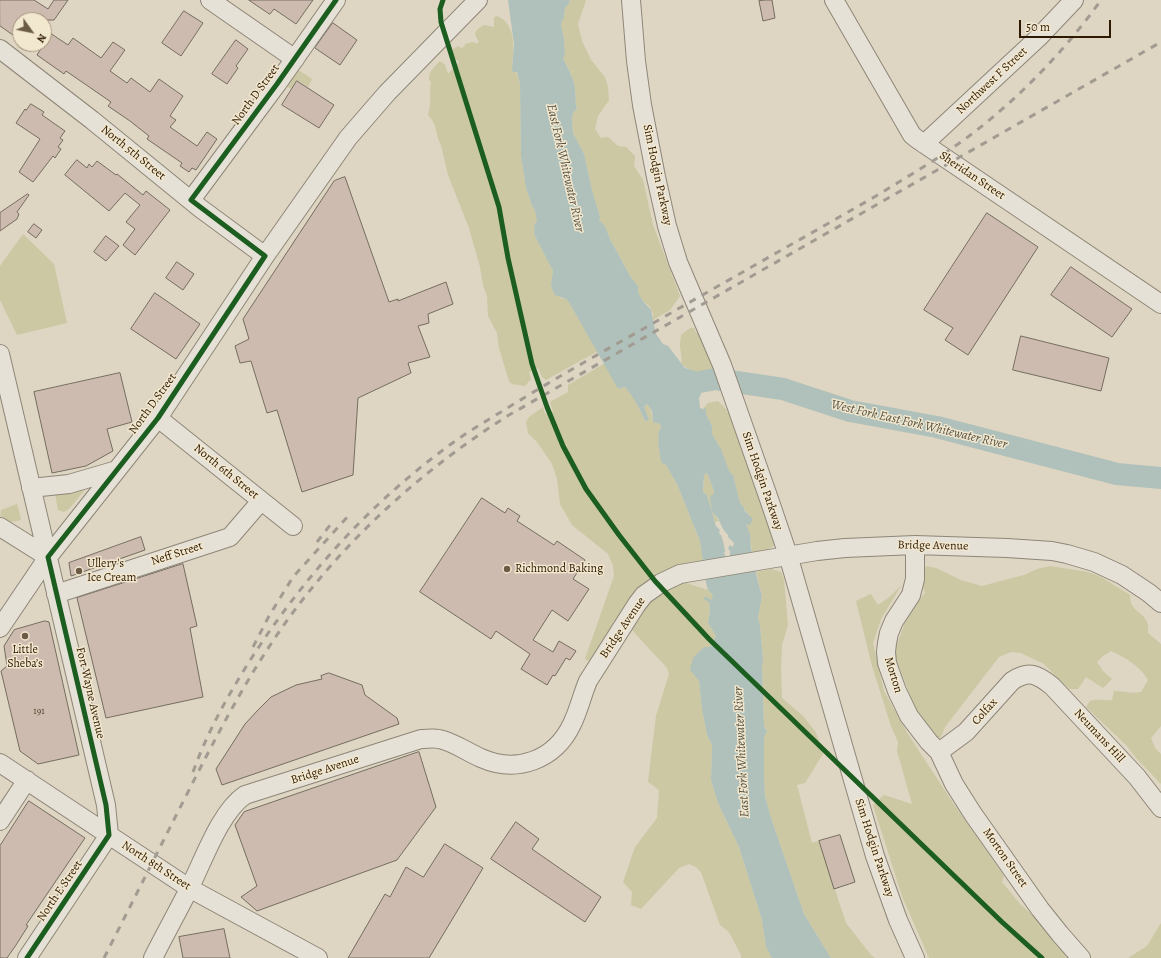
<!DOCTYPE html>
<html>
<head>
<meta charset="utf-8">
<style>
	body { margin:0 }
	#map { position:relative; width:1161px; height:958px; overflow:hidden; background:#ded5c2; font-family:Alegreya,serif }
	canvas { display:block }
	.north { position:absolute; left:12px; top:12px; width:40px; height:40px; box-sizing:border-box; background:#f2e7cf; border:1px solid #a3957c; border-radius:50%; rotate:123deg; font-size:11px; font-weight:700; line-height:16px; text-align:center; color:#2d1a00 }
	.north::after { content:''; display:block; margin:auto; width:14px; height:18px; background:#6b5b44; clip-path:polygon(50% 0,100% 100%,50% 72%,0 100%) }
	.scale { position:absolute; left:1019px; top:20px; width:92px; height:18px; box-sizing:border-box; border:2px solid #2d1a00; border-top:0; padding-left:5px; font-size:12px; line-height:14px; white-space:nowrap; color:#2d1a00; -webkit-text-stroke:3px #f2e7cf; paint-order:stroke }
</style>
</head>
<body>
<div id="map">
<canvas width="1161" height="958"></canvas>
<div class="north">N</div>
<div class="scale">50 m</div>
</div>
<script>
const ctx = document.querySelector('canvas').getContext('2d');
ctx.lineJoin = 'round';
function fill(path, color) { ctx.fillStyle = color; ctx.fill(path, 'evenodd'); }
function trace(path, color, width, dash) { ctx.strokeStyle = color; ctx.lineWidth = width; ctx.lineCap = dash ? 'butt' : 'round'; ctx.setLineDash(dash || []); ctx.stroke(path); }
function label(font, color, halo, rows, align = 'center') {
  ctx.font = font + ' Alegreya,serif'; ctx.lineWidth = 3; ctx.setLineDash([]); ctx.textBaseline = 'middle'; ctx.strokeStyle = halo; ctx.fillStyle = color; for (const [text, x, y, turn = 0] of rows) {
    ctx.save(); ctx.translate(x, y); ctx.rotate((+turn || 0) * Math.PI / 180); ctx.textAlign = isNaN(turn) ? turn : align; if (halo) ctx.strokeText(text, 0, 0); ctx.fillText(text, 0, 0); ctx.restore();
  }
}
fill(new Path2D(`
	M570 0H586L578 24 582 41 591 60 605 77 608 87 609 100 598 116 595 129 601 138 608 137 618 146 626 147 635 156 634 166 643 180 653 225 680 296 670 310 653 320V314L650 307 642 300 638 292V286L630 276 610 239 608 233 599 220 600 217 592 190 584 154 573 133 572 119 573 113 577 109C575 102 576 96 575 89 574 78 568 68 563 58L565 55 564 40 561 24 564 17 565 8 568 5Z
	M497 16C518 25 513 50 512 69 518 73 519 77 520 84L521 156 526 188 532 206 535 210 538 221 535 223 534 230 535 236 553 271 551 284 560 298 566 299 570 304 598 351 546 380 542 377 538 368 529 372 531 379 525 386 512 384 509 381 499 348 497 333 488 316 487 296 483 285 480 267 469 228 448 175 441 145C435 135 438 124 428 115 432 102 429 95 431 82L429 80C429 71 434 67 440 61L445 65 448 74 459 62 456 60 452 53 453 49 458 46 461 48 464 47 465 44 473 42 477 44 479 41C472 32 476 30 484 25L494 27V17Z
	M296 71H300L312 79 308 87 297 80 291 89 286 86Z
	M23 234 54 264 67 323 17 335 0 300V266Z
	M690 328H694L696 333 701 330 716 373C705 375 689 372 682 364L680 345 681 335Z
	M605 363 615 383 619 389 625 387 634 398 645 421 647 417 644 407 647 404 651 411 653 422 660 424 661 429 658 436 660 454 677 484 700 541 703 561 680 566 591 662 585 659 614 576 613 565 608 554 572 525 560 504 557 479 552 464 537 442 528 433 526 422 529 417 543 407 545 414 553 412 550 402 568 392V385Z
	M718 401 726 409 728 413H730L775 542C774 551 760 551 752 552L750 534 746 524H747L749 526 751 518C748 514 743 506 740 503L733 475 729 471 718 444 712 434V426L706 414V408L703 409 708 403Z
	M707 473 713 488 714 494 711 501 712 511 719 521 715 522 707 495 703 492 704 480 703 475Z
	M89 485 69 509 64 512 58 510 55 493Z
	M17 504 21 519 18 521 0 523 1 510Z
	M926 566 936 568 961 580 982 586 1024 575 1037 569 1050 566 1088 572 1101 577 1130 595C1129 616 1151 610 1148 633L1161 644V726L1151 738 1155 748 1161 754V784L1137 759 1126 745 1086 707 1090 701C1098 698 1104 701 1112 700L1114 691C1123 691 1132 694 1141 692L1148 680C1140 666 1126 658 1111 651L1103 656 1097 662 1103 671 1112 679 1103 688 1086 677 1078 689H1070L1063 684 1044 664 1021 653 1011 652 999 657 945 727 941 737 934 738 916 711 894 653 908 614 925 593 921 581Z
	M772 569 781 572 784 580 788 625 782 645 781 669 782 698 803 716 815 731 824 752 805 783 797 785 812 843 819 841 846 923 871 955 875 958H831L804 914 771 818 765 796 764 777V737L767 729 764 726 762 667 763 659 760 625 758 618 762 596 756 572Z
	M683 582 708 590 713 595V598L709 602 710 610 708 623 716 636 710 647 690 669 699 681 702 709 707 735 712 745 711 780 718 803 739 847 762 920 766 947 772 958H741V955L729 932 720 925 701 872 696 867 689 864 679 868 641 909 631 905 632 892 623 882 635 847 657 818 659 790 648 782 656 716 669 674 667 668 631 629C635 621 639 613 645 607 652 598 672 586 683 582Z
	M901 586 881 619 873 643 884 691 908 734 951 800 1004 876 1002 882 1020 904 1081 958H929L902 896 873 805 884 795 912 804 897 751 898 742 891 726 872 666 856 601 871 594 878 605 888 598Z
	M1161 923V958H1128L1147 946Z`), '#cbc8a3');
fill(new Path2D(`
	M508 0H570L568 5 565 8 564 17 561 24 564 40 565 55 563 58C568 69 574 78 575 89 576 96 575 102 577 109L573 113 572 119 573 133 584 154 592 190 600 217 599 220 605 226 610 239 630 276 638 286V292L642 300 651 310 656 334 663 344 668 346 685 368 695 371 701 394 699 398 700 408 703 409 706 408V414L712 426V434L721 449 729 471 733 475 740 503 743 506 745 511 753 519 749 526 747 524H746L750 534 751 548 757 578 762 596 758 618 760 625 763 659 762 667 764 726 767 731 764 737V777L765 796 771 818 804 914 831 958H772L766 947 762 920 739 847 718 803 711 780 712 745 707 735 702 709 699 681 690 670 693 658 704 647H710L716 636 708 623 710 610 709 602 704 599V597H707L711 600 713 595 708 590 706 583 700 541 677 484 666 465 662 463C660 460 657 435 659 431 659 430 660 430 661 429L660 424 653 422 652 411 647 404 644 407 649 420 645 421C640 409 633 396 625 387L619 389 617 387 570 304 566 299 555 295 552 289 551 284 553 271 535 236C534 231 533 225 537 221L535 210 532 206 526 188 521 156 520 84 517 72H513L512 69 514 44ZM707 473 713 488 714 494 711 495 710 498 712 512 718 518 723 529 728 535V537L734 543 733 547 730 545 728 548 730 551V561L727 560 724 553 725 551C724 546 723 540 721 535H720L719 532 720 530 716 526 707 495 703 492 704 475Z`), '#afc1ba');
trace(new Path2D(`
	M678 386 716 379 783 389 850 411 937 427 1117 474 1161 478`), '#afc1ba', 22);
const building = new Path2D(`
	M0 0H34L48 9 54 0H68L54 20H20V25L13 35 0 26Z
	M249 0H313L296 24 274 9 270 14Z
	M766 0H772L775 18 763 21 759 1Z
	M184 11 203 23 181 56 162 43Z
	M333 23 357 40 340 65 315 48Z
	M44 29 68 45 73 38 101 58 113 42 125 50 110 71 127 83 131 78 150 92 159 79 183 96 170 116 176 120 170 127 197 146 207 132 217 139 196 170 192 168 189 172 180 166 182 163 147 139 149 136 130 121 108 106 111 102 66 71 64 74 37 55 44 44Z
	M236 40 248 49 236 66 238 68 227 84 212 74Z
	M297 81 334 105 319 128 282 105Z
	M31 104 44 112 42 115 65 131 60 138 63 140 58 147 61 149 55 158 53 156 33 182 19 172 40 139 16 123 25 109 26 110Z
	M77 160 87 168 89 164 92 167 97 161 116 175 117 174 143 195 146 191 170 210 135 255 123 245 135 229 126 222 140 205 125 193 109 211 65 175Z
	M345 177 389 302 398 299V301L446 282 453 304 428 314 429 323 418 326 430 357 408 363 411 373 358 398 353 475 302 492 277 410 267 413 251 361 240 363 235 346 249 339 243 319 334 181Z
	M28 194 29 195 17 212 19 214 17 219 0 231V213Z
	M987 213 1038 247 968 355 945 340 953 328 924 310Z
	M34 224 42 230 36 238 28 232Z
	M106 236 119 246 106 261 94 252Z
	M177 262 194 274 183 290 166 278Z
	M1071 267 1132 309 1112 337 1051 295Z
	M155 293 200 324 176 359 131 329Z
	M1021 336 1109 358 1101 391 1013 370Z
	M120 373 132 422 107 429 113 451 86 466 52 473 34 392Z
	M482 498 505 513 508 508 520 516 517 521 554 545 557 541 585 560 573 579 589 589 568 621 552 610 533 640 553 652 559 641 576 651 570 660 566 658 555 676 553 675 547 685 521 669 530 654 496 631 491 639 420 592Z
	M141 537 145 550 71 576 69 563Z
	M183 564 197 626 190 628 203 697 106 718 77 598Z
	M45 621 49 622 79 755 38 764 20 751 1 671 7 666 4 646 14 630Z
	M329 673 362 685 365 695 397 718 399 724 222 785 216 769 245 724 258 710 271 697 296 685 322 679 321 676Z
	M419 752 436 807 397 860 257 911 241 897 257 886 235 825 244 812Z
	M29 801 85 838 26 925 28 926 16 945 7 958H0V846Z
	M516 822 539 839 532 849 601 897 585 922 491 859Z
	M840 835 855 882 834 889 819 841Z
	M445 844 483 868 429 958H348L385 894 390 897 406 867 423 877Z
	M224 929 230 958H183L179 937Z`);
fill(building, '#cebbaf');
trace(building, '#746d60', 1);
const minor = new Path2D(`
	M210 0 295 59
	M631 0 636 61 642 105 656 177 667 226 678 262 722 365 769 499 788 555 875 856 898 920 915 958
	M834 0 912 135 917 139 1161 304
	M0 49 92 120 200 208 265 256
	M924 144 1038 38 1074 0
	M191 200 277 84 336 0
	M0 354 106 805 109 835
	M158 418 293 526
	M31 488 69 484 117 470
	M0 527 48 557
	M915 545V579L911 595 894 621 889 633 887 643 886 652 887 663 897 691 909 716 929 742 939 752 954 784 973 814 1040 909 1060 934 1081 958
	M56 594 230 537 261 501
	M0 628 48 557 158 418 265 256 348 138 387 93 478 0
	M939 752 966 732 1012 681C1029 670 1037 674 1052 686L1137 777 1161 808
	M0 763 189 888 318 958
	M0 821 27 780
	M27 958 109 835
	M153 958C165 934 178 911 190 887 204 859 220 812 245 795L421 739C427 739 433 738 439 739 454 742 467 752 481 758 517 774 555 760 572 724 579 710 582 695 588 681L637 604 644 595 661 583 680 574 817 551 845 548 915 545 1007 548 1052 551 1067 554 1094 562 1122 575 1149 593 1161 603`);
trace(minor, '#8e8678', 20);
trace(minor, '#e6e1d6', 18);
trace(new Path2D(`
	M317 542 334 520
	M253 647 269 616 293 577 350 514
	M193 772C207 733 227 697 249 662 302 579 368 505 447 447 467 432 488 420 509 407 551 381 593 357 636 333 716 287 796 242 876 196 910 175 945 155 977 130 1024 93 1066 49 1101 0
	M104 958C132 903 159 849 187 794 218 733 250 671 291 615 350 535 425 468 509 415L1161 42`), '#a19b92', 3, [7, 7]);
trace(new Path2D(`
	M443 0 440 9 441 22 499 207 508 258 532 364 547 407 563 446 586 489 619 535 655 581 709 639 1002 922 1042 958
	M27 958 109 835 106 805 48 557 158 418 265 256 191 200 277 84 336 0`), '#1b5e20', 5);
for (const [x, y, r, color] of [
	[507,569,4,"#6b5b44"],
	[79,571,4,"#6b5b44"],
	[25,636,4,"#6b5b44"]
]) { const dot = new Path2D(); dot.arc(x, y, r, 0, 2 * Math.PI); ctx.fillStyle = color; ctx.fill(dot); trace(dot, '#f2e7cf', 1.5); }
label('10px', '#55422c', null, [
	["191",39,712]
]);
label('12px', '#2d1a00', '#f2e7cf', [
	["Northwest F Street",992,81,-43],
	["North D Street",256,95,-54],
	["North 5th Street",133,153,39],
	["Sim Hodgin Parkway",657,175,78],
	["Sheridan Street",972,176,34],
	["North D Street",153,404,-54],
	["North 6th Street",226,472,39],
	["Sim Hodgin Parkway",762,481,71],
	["Bridge Avenue",933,546,1],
	["Neff Street",177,554,-18],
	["Bridge Avenue",623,628,-56],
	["Morton",893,675,73],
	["Fort Wayne Avenue",90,693,77],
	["Colfax",985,712,-48],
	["Neumans Hill",1099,736,47],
	["Bridge Avenue",325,770,-18],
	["Sim Hodgin Parkway",874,848,72],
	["Morton Street",1005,858,55],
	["North 8th Street",156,866,33],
	["North E Street",60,891,-56]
]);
label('12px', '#2d1a00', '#f2e7cf', [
	["Ullery's",87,564],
	["Ice Cream",87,578],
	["Richmond Baking",515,569],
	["Little",25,650,"center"],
	["Sheba’s",25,664,"center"]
], 'left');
label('italic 13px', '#545140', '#f2e7cf', [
	["East Fork Whitewater River",565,168,77],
	["West Fork East Fork Whitewater River",919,425,13],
	["East Fork Whitewater River",742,752,-93]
]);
</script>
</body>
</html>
